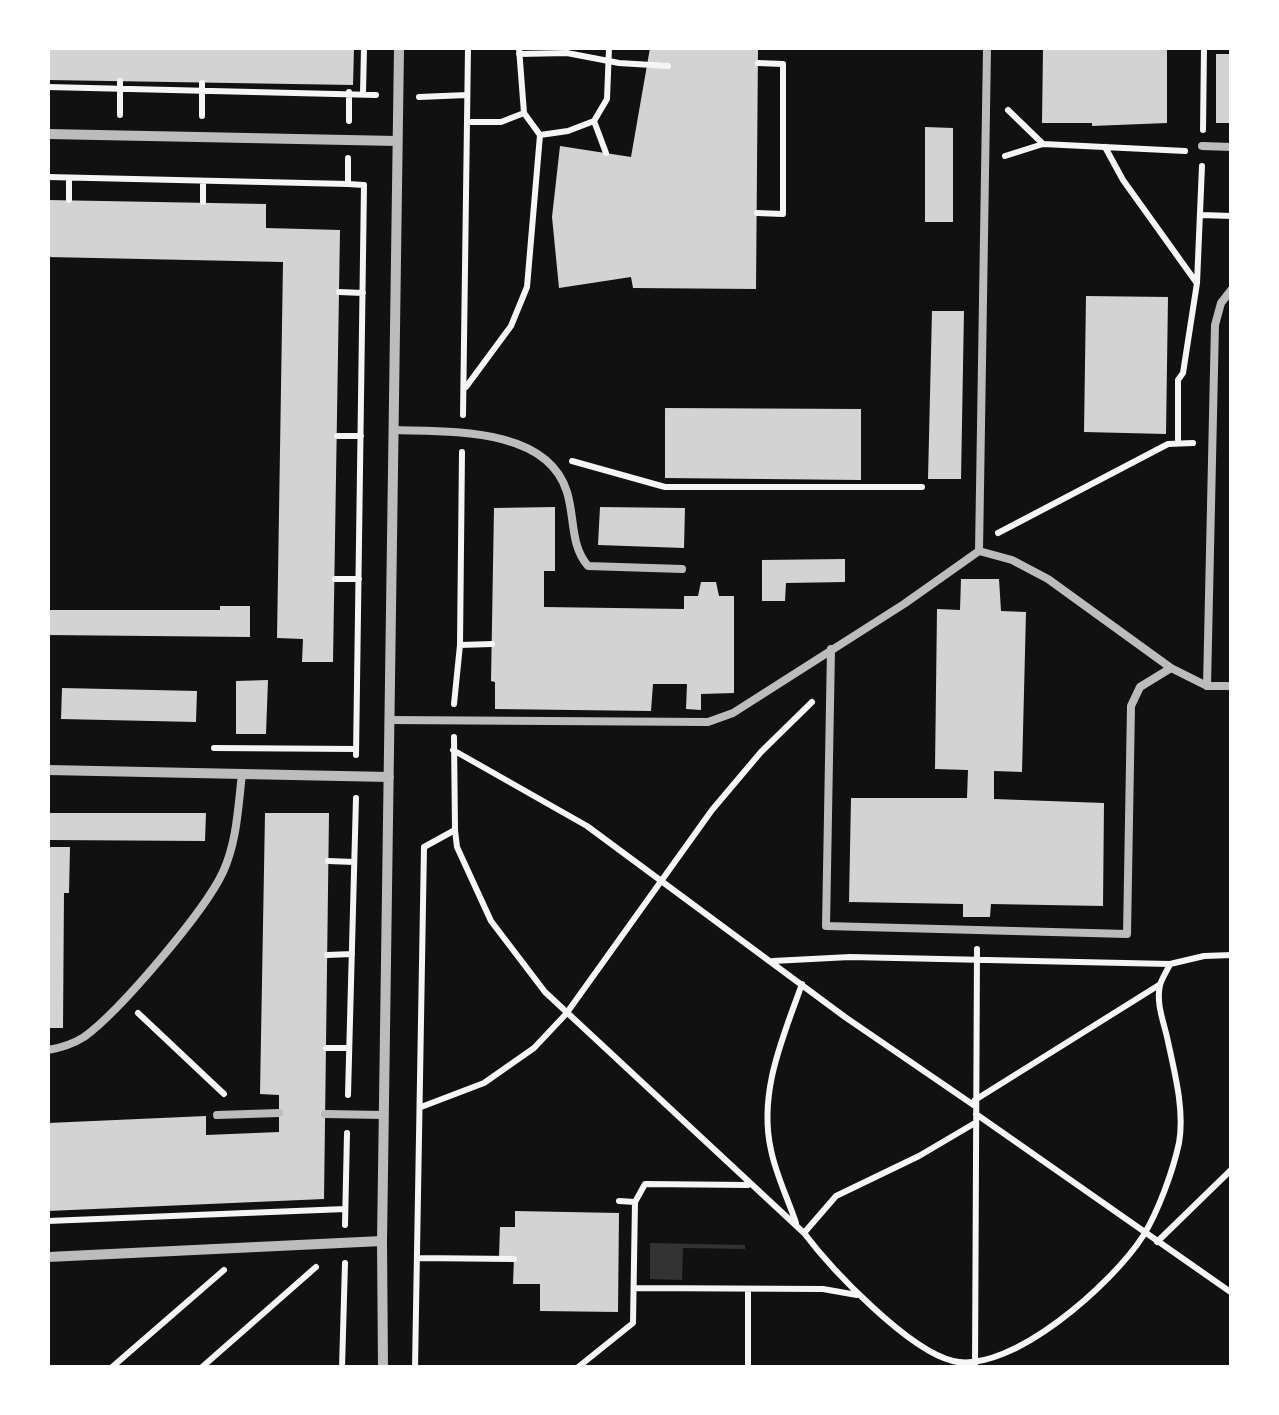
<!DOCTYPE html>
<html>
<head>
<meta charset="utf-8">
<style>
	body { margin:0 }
	#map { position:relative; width:1279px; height:1415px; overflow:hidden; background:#111; font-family:Cabin,sans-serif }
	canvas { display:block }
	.frame { position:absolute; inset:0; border:50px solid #fff; pointer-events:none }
</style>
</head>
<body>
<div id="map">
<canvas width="1279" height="1415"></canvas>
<div class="frame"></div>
</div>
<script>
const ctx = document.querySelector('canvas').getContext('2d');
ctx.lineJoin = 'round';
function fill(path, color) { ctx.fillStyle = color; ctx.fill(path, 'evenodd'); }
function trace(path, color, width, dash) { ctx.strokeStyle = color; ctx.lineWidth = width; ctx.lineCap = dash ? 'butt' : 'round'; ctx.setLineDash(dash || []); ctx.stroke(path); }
fill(new Path2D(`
	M650 1243 745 1245V1249L683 1248 682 1280 650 1279Z`), '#333');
fill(new Path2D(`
	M48 48H354L353 85 48 80Z
	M650 48H758L756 289 633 288 631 277 559 288 552 217 560 146 631 157Z
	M1043 48H1167V123L1092 126V123H1042Z
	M1216 54H1232V123H1216Z
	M925 127 953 128V222H925Z
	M48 200 266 204V228L340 230 333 662H302L303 639 277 638 283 262 48 257Z
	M1086 296 1168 297 1166 434 1084 432Z
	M932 311H964L961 479H928Z
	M665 408 861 409V480L665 478Z
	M555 507V571H544V607L684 609V596H698L701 582H716L719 596H734V693L701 694V710L686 709 687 684H653L651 711 495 709V682L491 681 494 508Z
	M600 507 685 508 684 548 598 545Z
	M845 559V582L786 583 785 601H762V560Z
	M961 579H999L1001 611 1026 612 1022 772 994 771V799L1104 803 1103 906 991 904 990 917H963V904L849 902 851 798H967L968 770 935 769 937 609 960 610Z
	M220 606H250V637L48 635V610H220Z
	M268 680 266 734H236V681Z
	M62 688 197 691 196 722 61 719Z
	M48 813H206L205 841 48 840Z
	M265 813H329L324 1199 48 1211V1123L206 1116V1135L279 1132V1095L260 1094Z
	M48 847H70L69 893H64L63 1028H48Z
	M515 1211 619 1213 618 1312 540 1311V1284H513L514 1257H499L500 1227H515Z`), '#d3d3d3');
trace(new Path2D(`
	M519 48 524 113
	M519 54 567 53 619 63 668 66
	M48 87 376 95
	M363 93 364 48
	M419 97 467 95
	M1008 110 1042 143
	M120 115V81
	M202 116V83
	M349 121V92
	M594 121 606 153
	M467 122H501L524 113 540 135
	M1203 130 1204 48
	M1105 147 1123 180 1196 282
	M1005 156 1043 144 1185 151
	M348 158V184L364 185 356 755
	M48 177 348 184
	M69 178V200
	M203 181V202
	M757 213 783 214V64L758 63
	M1202 215 1232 216
	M339 292 363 293
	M466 387 511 326 527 287 540 135 568 131 594 121 607 99 609 48
	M463 415 468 48
	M337 436H361
	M1178 442V380L1183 373 1197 283 1202 166
	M572 461 665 487H922
	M998 533 1168 444 1193 443
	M335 579H359
	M460 645 492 644
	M454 704 460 645 462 452
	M214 748 356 749
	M453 750 587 826 845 1017 975 1106
	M455 830 457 847 491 921 545 992 804 1233C832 1270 908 1350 953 1361 1011 1375 1114 1282 1143 1236 1158 1212 1173 1171 1179 1143 1185 1110 1174 1070 1167 1037 1163 1020 1156 1003 1160 985 1162 978 1167 971 1170 964L1204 956 1232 955
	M328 861 354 862
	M327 955 352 954
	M773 961 850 957 1170 964
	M138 1013 224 1094
	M326 1048H349
	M348 1095 356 798
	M975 1100 1159 985
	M421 1107 484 1083 534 1048 566 1014 712 810 761 752 812 702
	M976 1114 1232 1293
	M619 1201 635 1202
	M48 1221 345 1209
	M796 1223C788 1199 776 1175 771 1150 758 1093 783 1037 802 984
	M345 1225 347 1133
	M804 1233 836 1196 919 1156 975 1123
	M1157 1242 1232 1169
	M418 1258 514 1259
	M634 1288 823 1289 857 1295
	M748 1290V1368
	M111 1368 224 1270
	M201 1368 316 1267
	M342 1368 345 1263
	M415 1368 424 847 455 830 454 737
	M577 1368 633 1323 635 1202 645 1184 748 1185
	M975 1368 977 949`), '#f5f5f5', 6);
trace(new Path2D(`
	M1202 146 1232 147
	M393 430C447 432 547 426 567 492 575 518 570 545 588 566L682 569
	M979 551 987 48
	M831 649 826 926 1127 934 1131 706 1140 687 1171 668
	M1207 686 1215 325 1221 303 1232 289
	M389 720 708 722 733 713 904 604 979 551 1012 560 1048 579 1171 668 1207 686H1232
	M48 1050C60 1048 73 1044 84 1037 119 1012 205 911 223 872 237 841 238 808 242 774
	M325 1114 384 1115
	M217 1115 279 1113`), '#bcbcbc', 8);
trace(new Path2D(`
	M48 134 397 141
	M48 770 389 777
	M48 1257 382 1241
	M383 1368 382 1241 399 48`), '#bcbcbc', 10);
</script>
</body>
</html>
